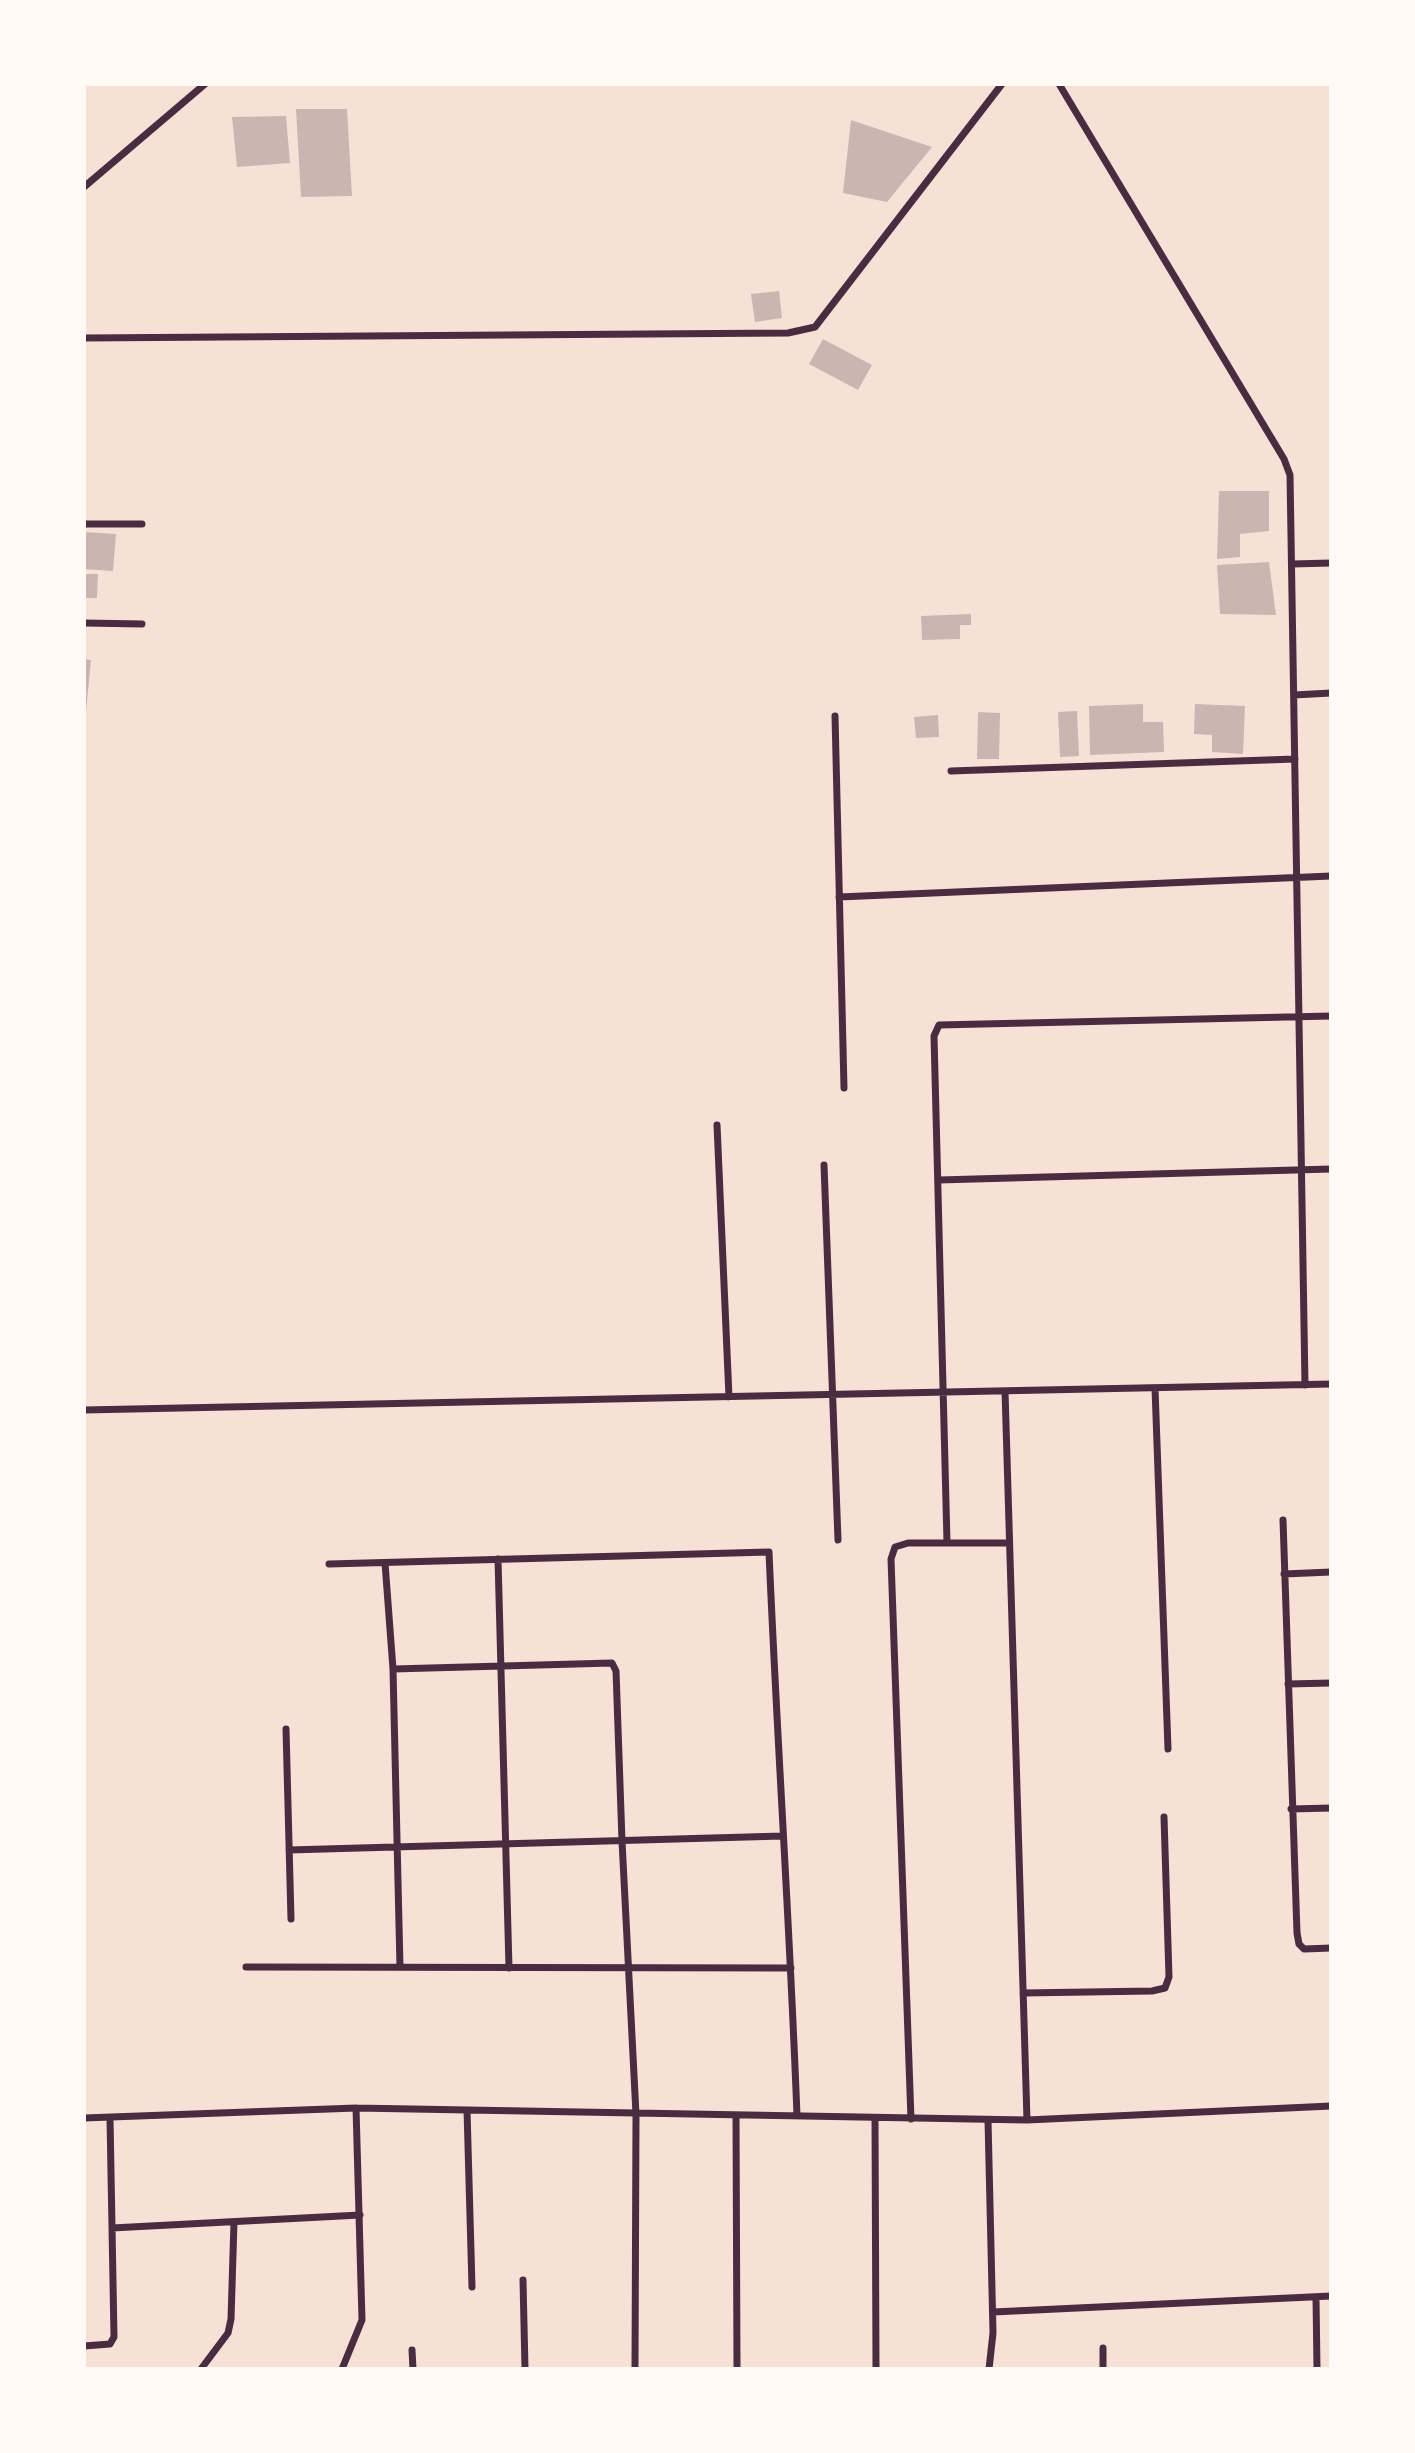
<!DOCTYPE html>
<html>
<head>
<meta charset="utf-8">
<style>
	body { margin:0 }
	#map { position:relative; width:1415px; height:2453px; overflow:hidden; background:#f7e1d7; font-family:Helvetica,sans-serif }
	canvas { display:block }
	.frame { position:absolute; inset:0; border:86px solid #fffaf5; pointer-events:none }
</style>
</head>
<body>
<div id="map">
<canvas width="1415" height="2453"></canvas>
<div class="frame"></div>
</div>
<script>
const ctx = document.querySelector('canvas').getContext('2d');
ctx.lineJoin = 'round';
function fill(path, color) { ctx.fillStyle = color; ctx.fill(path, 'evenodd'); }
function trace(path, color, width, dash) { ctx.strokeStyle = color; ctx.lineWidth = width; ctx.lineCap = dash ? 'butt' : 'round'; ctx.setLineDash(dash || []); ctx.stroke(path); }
fill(new Path2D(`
	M296 109H347L352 196 301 197Z
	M286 116 290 163 237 167 232 117Z
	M851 120 932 147 887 202 843 193Z
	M779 291 782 318 755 322 751 294Z
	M823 339 872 365 858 390 809 364Z
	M1219 491H1269V531L1240 534V557L1217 559Z
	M84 532 116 534 113 571 84 569Z
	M1269 562 1276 615 1220 614 1217 565Z
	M84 574H98L97 598H84Z
	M971 614V625H960V639L922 640 921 616Z
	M84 659 91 660 86 712H84Z
	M1143 704V722H1163L1164 752 1090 755 1089 706Z
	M1195 704 1245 706 1243 754 1212 752V735L1194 734Z
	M1077 711 1079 756 1060 757 1058 712Z
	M978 712 1000 713 999 759H977Z
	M938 715 939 737 916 738 914 717Z`), '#ccb4b1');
trace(new Path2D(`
	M1059 84 1284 459 1290 475 1305 1385
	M84 187 205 84
	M84 338 788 333 815 327 1002 84
	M84 524H142
	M1292 564 1331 563
	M84 623 142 624
	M1294 695 1331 693
	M835 716 844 1088
	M951 771 1295 759
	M839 897 1331 876
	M717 1125 729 1397
	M824 1165 838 1540
	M939 1180 1331 1169
	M1155 1388 1168 1749
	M1005 1391 1027 2120
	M84 1410 1331 1384
	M1283 1520 1297 1933 1299 1944 1304 1949 1331 1948
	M947 1542 934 1036 939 1025 1331 1016
	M498 1559 509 1968
	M385 1563 393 1669 400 1967
	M329 1564 769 1552C777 1740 790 1928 797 2116
	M1284 1574 1331 1572
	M393 1669 612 1663 616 1671 622 1841 636 2114 635 2369
	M1288 1684 1331 1683
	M286 1729 291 1919
	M1291 1809 1331 1808
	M289 1850 782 1836
	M246 1967 791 1968
	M1023 1993 1152 1991 1165 1988 1169 1977 1164 1817
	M467 2110 472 2287
	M736 2115 737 2369
	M84 2118 356 2108 1027 2120 1331 2106
	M875 2118 876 2369
	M911 2119 891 1559 895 1547 908 1543H1009
	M988 2120 993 2333 989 2369
	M112 2228 360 2215
	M523 2280 525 2369
	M1316 2297 1317 2369
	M993 2312 1331 2296
	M84 2346 110 2344 114 2337 110 2118
	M1103 2348V2369
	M412 2350 413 2369
	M201 2369 228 2333 231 2319 234 2222
	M342 2369 362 2320 356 2108`), '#4a2c40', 7);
</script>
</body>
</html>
